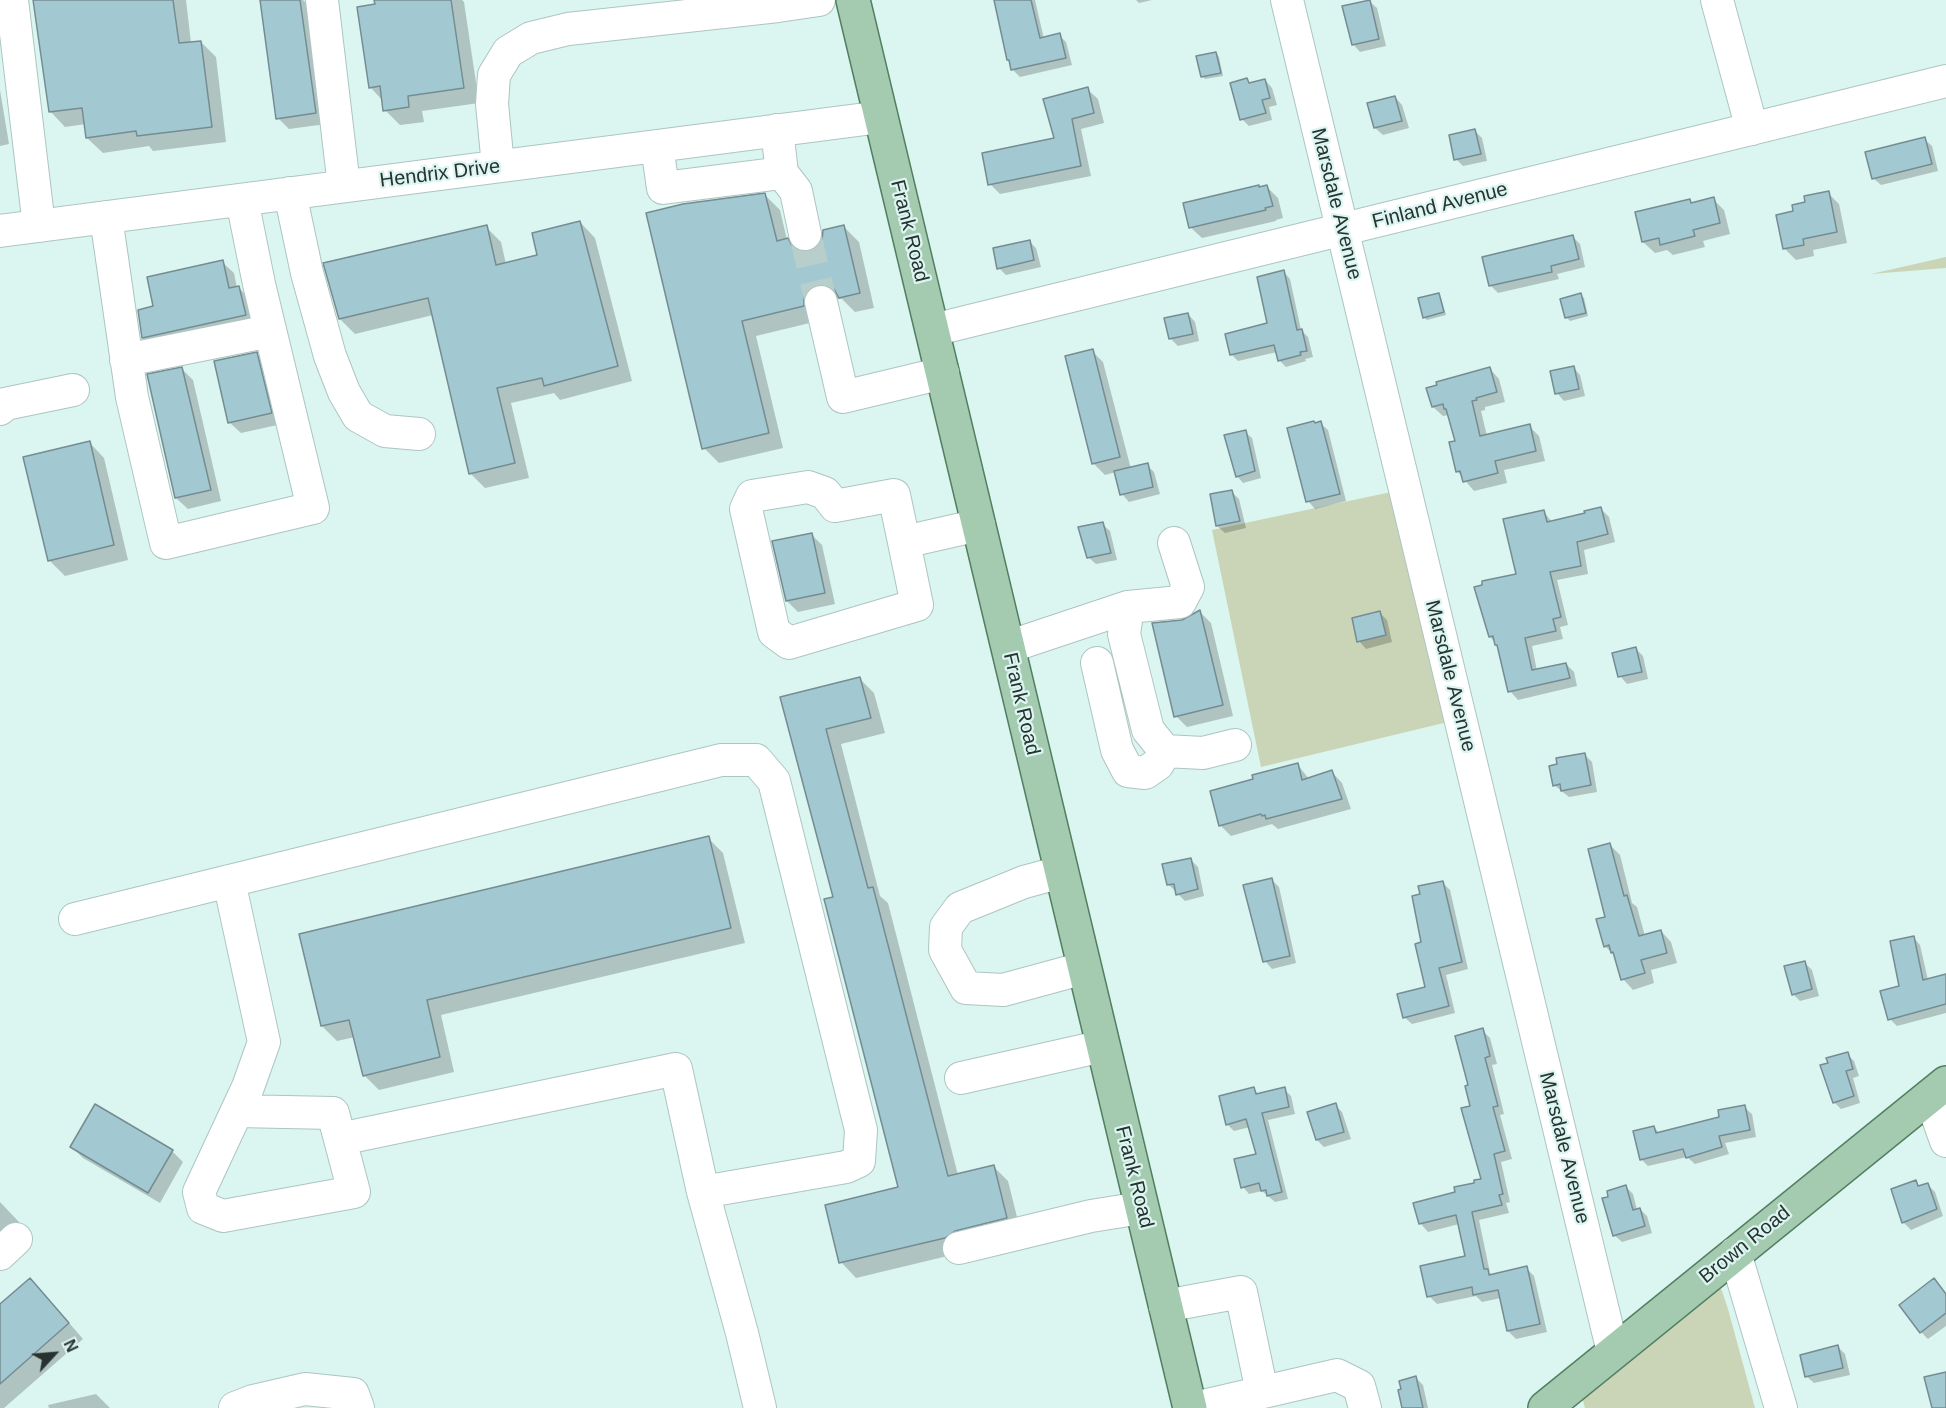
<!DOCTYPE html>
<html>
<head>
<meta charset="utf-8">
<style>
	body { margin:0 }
	#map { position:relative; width:1946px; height:1408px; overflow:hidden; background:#dbf5f0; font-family:Helvetica,sans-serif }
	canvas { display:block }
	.north { position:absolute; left:24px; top:1324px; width:60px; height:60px; -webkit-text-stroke:4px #dbf5f0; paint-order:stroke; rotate:64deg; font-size:16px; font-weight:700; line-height:24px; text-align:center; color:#283230 }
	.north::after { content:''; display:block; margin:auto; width:21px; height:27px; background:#283230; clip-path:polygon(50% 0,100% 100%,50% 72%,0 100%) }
</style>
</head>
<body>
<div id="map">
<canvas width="1946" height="1408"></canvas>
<div class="north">N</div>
</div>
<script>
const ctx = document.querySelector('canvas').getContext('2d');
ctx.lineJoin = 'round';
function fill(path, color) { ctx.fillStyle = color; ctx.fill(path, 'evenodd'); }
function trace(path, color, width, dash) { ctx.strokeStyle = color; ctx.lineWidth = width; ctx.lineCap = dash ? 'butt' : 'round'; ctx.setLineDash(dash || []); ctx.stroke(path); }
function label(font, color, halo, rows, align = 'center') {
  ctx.font = font + ' Helvetica,sans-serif'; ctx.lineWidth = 4.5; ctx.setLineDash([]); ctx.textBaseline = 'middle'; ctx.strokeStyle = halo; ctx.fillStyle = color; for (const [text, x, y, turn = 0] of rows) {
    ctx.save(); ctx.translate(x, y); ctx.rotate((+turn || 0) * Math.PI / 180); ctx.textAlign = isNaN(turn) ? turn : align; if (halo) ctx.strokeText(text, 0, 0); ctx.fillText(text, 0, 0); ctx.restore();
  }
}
fill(new Path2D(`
	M1946 257V268L1871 274Z
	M1396 491 1452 721 1261 767 1212 530Z
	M1720 1285 1728 1309 1755 1408H1585L1582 1397Z`), '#cad5b7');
fill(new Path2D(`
	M34 0H186L191 43 201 42 216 57 226 142 153 151 149 146 103 153 87 138 86 124 65 127 50 111Z
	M261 0H303L309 6 326 124 289 129 278 118Z
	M376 0H462L464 2 479 103 422 111 424 122 400 125 385 110 383 101 370 87Z
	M995 0H1035L1044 39 1059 35 1066 42 1072 65 1020 77 1013 70 1008 60Z
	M1136 0H1152L1139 3Z
	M1369 1 1377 8 1386 46 1360 52 1353 44Z
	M1216 53 1219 57 1223 76 1205 79 1202 76Z
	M1246 80 1251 84 1265 80 1272 88 1277 105 1269 107 1272 120 1249 126 1242 119Z
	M1087 89 1098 99 1104 123 1081 129 1091 176 1000 194 990 184 1056 139Z
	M0 90 9 144 0 146Z
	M1395 97 1402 105 1409 128 1383 135 1375 128Z
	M1475 131 1482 138 1487 161 1463 166 1456 159Z
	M1924 139 1932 146 1938 171 1881 185 1873 178Z
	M1267 187 1278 198 1283 218 1276 220V221L1202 238 1190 227 1260 188Z
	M1828 193 1839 204 1847 243 1813 250 1814 256 1796 260 1785 249 1795 212 1807 203Z
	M765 195 780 210 787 240 800 253H810L818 248 844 227 859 242 874 308 855 312 842 299H833L818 321 756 336 783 448 719 463 704 448Z
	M1713 199 1724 210 1730 234 1703 241 1705 247 1673 255 1667 250 1655 253 1643 242 1690 201 1693 204Z
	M580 222 595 238 632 381 560 400 554 393 511 403 529 478 485 488 470 473 433 315 355 334 340 319 486 227 501 242 506 264 539 256Z
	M1572 236 1580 244 1585 267 1557 274 1559 279 1498 293 1490 285Z
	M1029 241 1036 248 1041 267 1006 275 999 268Z
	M222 262 234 273 237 288H239L250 299 256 326 154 349 143 338 139 311 155 307Z
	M1284 272 1290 279 1301 330 1308 337 1313 357 1305 359 1306 361 1286 367 1279 360 1277 352 1238 361 1231 354 1269 324Z
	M1438 295 1441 298 1446 315 1427 320 1424 317Z
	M1581 295 1584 298 1588 316 1570 321 1567 318Z
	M1188 314 1195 322 1199 341 1178 346 1171 339 1166 319Z
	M1092 351 1103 362 1131 469 1147 465 1154 472 1160 494 1129 502 1122 494 1116 472 1105 475 1094 464Z
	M256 354 268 365 282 424 241 433 229 422Z
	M1573 367 1580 375 1585 396 1564 401 1557 393Z
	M182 369 193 380 221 501 188 509 176 498Z
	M1490 369 1499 379 1505 402 1485 407V410L1481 411 1487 436 1529 426 1539 436 1545 461 1504 470 1507 483 1474 491 1457 471V442L1449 415 1443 416 1433 407Z
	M1320 423 1328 430 1346 501 1315 509 1308 501Z
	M1245 432 1252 438 1261 478 1243 483 1237 476Z
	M89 442 104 458 128 560 65 576 50 561Z
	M1232 492 1239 499 1246 528 1225 533 1217 526 1211 495Z
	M1601 509 1609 517 1615 542 1584 550 1588 574 1557 580 1568 625 1560 627 1563 639 1532 646 1537 671 1566 664 1574 672 1577 686 1518 700 1510 691 1500 648 1490 637 1543 511 1552 522 1587 514Z
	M1102 524 1110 531 1117 560 1096 564 1088 557Z
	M811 534 822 545 835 604 798 612 787 601Z
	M1200 612 1211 623 1233 716 1187 727 1176 716 1183 621Z
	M1380 613 1387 620 1392 642 1366 649 1359 641Z
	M1635 648 1643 656 1648 679 1627 684 1620 676Z
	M859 678 874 693 885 733 841 744 880 896 888 903 958 1175 993 1166 1008 1181 1021 1233 960 1253 856 1278 841 1262 900 1188 835 898 782 698Z
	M1584 754 1592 762 1597 792 1569 797 1554 785 1558 765Z
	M1298 765 1309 779 1332 772 1342 783 1351 809 1278 829 1272 824 1231 836 1220 825Z
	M708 838 723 853 745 943 441 1015 454 1072 379 1090 364 1075 355 1037 337 1041 322 1026Z
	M1610 845 1620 855 1632 903 1637 907 1645 936 1661 931 1671 942 1677 963 1651 970 1654 983 1633 990 1623 979 1616 957 1605 946Z
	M1191 860 1198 867 1204 896 1185 901 1168 884Z
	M1272 880 1279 887 1296 963 1272 969 1265 961Z
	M1442 882 1450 890 1468 969 1446 975 1455 1013 1412 1024 1404 1017 1427 988 1423 943 1422 896Z
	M1913 937 1920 945 1928 980 1946 976V1013L1897 1026 1890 1019 1901 987Z
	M1804 962 1812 970 1819 996 1800 1001 1793 994Z
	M1482 1030 1490 1038 1497 1064 1492 1065 1504 1114 1500 1115 1512 1159 1501 1162 1510 1202 1506 1203 1509 1213 1479 1220 1490 1273 1492 1275 1526 1268 1534 1276 1547 1332 1516 1339 1508 1331 1501 1298 1482 1302 1476 1296 1437 1304 1429 1296 1467 1257 1459 1224 1428 1232 1421 1224 1415 1204 1457 1193 1483 1180 1470 1087Z
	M1847 1054 1854 1061 1859 1076 1853 1078 1860 1103 1841 1109 1834 1102 1830 1063Z
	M1253 1088 1259 1095 1284 1089 1291 1096 1295 1114 1268 1120 1288 1199 1275 1202 1262 1191 1249 1194 1243 1187 1258 1155 1250 1127 1234 1131 1227 1124Z
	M1335 1105 1342 1112 1351 1139 1324 1147 1317 1140Z
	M1744 1107 1752 1114 1756 1137 1725 1143 1729 1154 1695 1164 1687 1157 1648 1166 1641 1159 1654 1127 1660 1134 1721 1118Z
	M72 1147 172 1151 183 1162 160 1203 83 1158Z
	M1916 1182 1921 1187 1927 1184 1935 1192 1943 1216 1911 1230 1903 1222Z
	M1626 1187 1633 1194 1637 1210 1640 1209 1647 1216 1652 1233 1622 1242 1614 1235Z
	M0 1202 19 1222 0 1239Z
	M1941 1288 1946 1294V1326L1928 1339 1921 1332Z
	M45 1295 83 1339 4 1408H0V1306Z
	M1838 1347 1845 1354 1850 1375 1814 1383 1806 1376Z
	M1416 1378 1423 1385 1428 1408H1404Z
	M96 1394 110 1408H49L48 1405Z`), '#0003');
const building = new Path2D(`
	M33 0H173L179 43 201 41 212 127 137 136 136 131 86 138 82 108 49 112Z
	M260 0H300L316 113 276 119Z
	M374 0H451L464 88 408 96 409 107 383 111 380 86 369 88 357 7 375 4Z
	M994 0H1031L1040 38 1060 33 1066 58 1011 70 1009 60H1007Z
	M1370 0 1379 39 1352 45 1342 6Z
	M1216 52 1221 73 1201 77 1196 56Z
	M1247 78 1249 83 1265 79 1270 98 1262 100 1266 113 1240 120 1230 83Z
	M1088 87 1094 113 1072 119 1081 166 988 185 982 153 1054 138 1043 99Z
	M1395 96 1402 121 1374 128 1367 103Z
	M1475 129 1481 154 1454 160 1449 135Z
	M1925 137 1932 164 1872 179 1865 152Z
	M1259 185V187L1267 185 1273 206 1265 208 1266 210 1189 228 1183 203Z
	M1829 191 1837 232 1803 239 1804 245 1783 249 1776 215 1793 211 1792 205 1805 202 1804 196Z
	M765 193 777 241 788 238 792 246 799 251 808 252 817 248 822 240 823 230 844 225 860 293 839 298 834 289 826 285 818 284 808 289 804 297V306L742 321 769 433 702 449 646 213 683 204Z
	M1714 197 1720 223 1693 230 1695 236 1660 245 1659 238 1642 242 1635 212 1690 199 1691 203Z
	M580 221 618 366 544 386 542 378 497 388 515 463 469 474 428 298 339 319 323 263 487 225 496 265 537 255 532 233Z
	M1573 235 1579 259 1551 266 1552 272 1489 286 1482 257Z
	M1030 240 1034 260 997 269 993 248Z
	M223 260 229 288 239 286 246 315 142 338 138 310 153 306 147 277Z
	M1284 270 1297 330 1302 329 1307 351 1300 352 1301 355 1278 361 1274 345 1230 355 1225 334 1267 323 1257 277Z
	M1439 293 1444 312 1423 318 1418 298Z
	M1581 293 1586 313 1565 318 1560 299Z
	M1188 313 1193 334 1169 339 1164 318Z
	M1093 349 1120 457 1092 464 1065 356Z
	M257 352 272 413 228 423 214 361Z
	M1574 366 1579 389 1555 394 1550 371Z
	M182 367 211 490 175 498 147 374Z
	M1490 367 1497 392 1476 398 1477 400 1472 401 1480 436 1530 424 1536 451 1495 461 1498 473 1463 482 1460 471 1456 472 1449 442 1455 441 1446 409H1444L1443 404 1432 407 1426 388 1437 385 1436 382Z
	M1314 421 1315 423 1321 421 1340 494 1306 502 1287 428Z
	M1246 430 1255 471 1236 477 1224 435Z
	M90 441 114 545 48 561 23 457Z
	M1148 463 1153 487 1120 495 1114 471Z
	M1232 490 1240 521 1216 526 1210 494Z
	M1601 507 1608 534 1577 542 1581 566 1550 572 1561 617 1553 619 1556 631 1525 638 1532 670 1566 663 1570 678 1508 692 1497 645H1495L1493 636 1489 637 1474 587 1482 585V581L1516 574 1503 519 1544 510 1547 522 1585 513 1584 511Z
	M1103 522 1111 553 1087 558 1078 527Z
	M812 533 825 593 786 601 772 541Z
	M1200 610 1223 705 1174 717 1152 623 1182 620Z
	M1380 611 1386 635 1357 642 1352 618Z
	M1636 647 1642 672 1618 677 1612 653Z
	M860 677 871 718 826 729 868 888 873 887 948 1176 994 1165 1007 1218 955 1231 945 1238 839 1263 825 1205 898 1187 824 899 833 897 780 697Z
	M1585 753 1591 785 1561 791 1560 784 1553 786 1549 766 1557 764 1556 758Z
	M1298 763 1302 780 1332 770 1342 799 1266 819 1265 815 1262 816 1261 814 1219 826 1210 791 1253 779 1252 775Z
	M709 836 731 928 427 1000 440 1057 363 1076 349 1020 321 1026 299 934Z
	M1610 843 1624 896 1627 895 1639 936 1661 930 1667 953 1641 960 1645 973 1621 980 1613 952 1611 953 1609 945 1604 947 1596 919 1605 917 1588 849Z
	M1191 858 1198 889 1176 895 1174 884 1167 885 1162 864Z
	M1272 878 1290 956 1263 962 1243 885Z
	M1443 881 1462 962 1439 968 1449 1006 1403 1018 1397 994 1425 987 1415 944 1421 942 1412 896 1420 894 1418 886Z
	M1914 936 1923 980 1946 974V1004L1888 1020 1880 991 1899 986 1890 941Z
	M1805 961 1812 989 1792 995 1784 966Z
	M1483 1028 1490 1056 1485 1058 1498 1106 1493 1107 1505 1151 1494 1154 1503 1194 1499 1195 1502 1205 1472 1212 1484 1269H1488L1489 1275 1527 1266 1540 1324 1507 1331 1498 1290 1473 1295 1472 1287 1427 1297 1420 1266 1465 1256 1456 1215 1419 1224 1413 1203 1455 1192 1454 1187 1474 1183V1180L1481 1179 1461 1108 1470 1106 1465 1086 1468 1085 1455 1036Z
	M1848 1052 1853 1069 1846 1071 1854 1096 1833 1103 1820 1065 1828 1063 1826 1058Z
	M1254 1087 1256 1094 1285 1087 1289 1107 1262 1113 1282 1192 1267 1196 1266 1190 1261 1191 1259 1183 1241 1188 1234 1159 1256 1154 1246 1119 1226 1125 1219 1096Z
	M1336 1103 1344 1132 1316 1140 1307 1112Z
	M95 1104 173 1150 148 1193 70 1147Z
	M1745 1105 1750 1130 1719 1136 1722 1147 1686 1158 1683 1149 1640 1160 1633 1131 1654 1126 1656 1133 1719 1117 1718 1110Z
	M1916 1180 1918 1186 1928 1183 1937 1209 1902 1223 1891 1189Z
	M1626 1185 1633 1210 1640 1208 1645 1226 1613 1236 1602 1198 1608 1197 1607 1191Z
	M30 1278 69 1323 0 1384V1304Z
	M1934 1278 1946 1294V1313L1920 1333 1899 1305Z
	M1838 1345 1843 1368 1805 1377 1800 1355Z
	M1946 1372V1408H1932L1924 1377Z
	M1416 1376 1423 1408H1402L1398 1390 1401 1389 1399 1381Z`);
fill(building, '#a2c9d2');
trace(building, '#758c92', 1.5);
trace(new Path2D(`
	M805 234 821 302`), '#b7ceca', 32, [32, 16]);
const minor = new Path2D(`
	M12 0 39 226
	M322 0 344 186
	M1287 0 1613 1352
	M1717 0 1752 129
	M657 146 663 188 782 173 777 130
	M498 166 492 104 494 75 508 52 531 38 568 29 778 6 819 0
	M782 173 796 191 805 234
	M290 193 307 273 330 356 344 392 358 416 385 431 419 434
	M106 217 132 397 166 543 313 508 259 284 242 200
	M0 231 881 117
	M821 302 843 397 943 373
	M933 330 1946 81
	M126 360 270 331
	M0 409 5 404 73 390
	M904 542 917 605 789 643 774 632 746 509 752 496 808 487 825 493 835 506 894 495 904 542 979 525
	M1128 607 1124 634 1148 730 1165 751 1203 753 1235 745
	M1008 647 1128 607 1180 602 1188 587 1174 543
	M1097 663 1117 750 1128 771 1145 773 1158 764 1165 751
	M1061 872 1024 882 960 908 946 927 945 950 966 988 1003 990 1084 968
	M229 881 264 1042 248 1087 199 1192 203 1208 223 1216 354 1192 333 1113 237 1111
	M75 919 721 760H756L774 781 861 1130 859 1161 846 1167 703 1192 742 1333 760 1408
	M961 1078 1103 1046
	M1930 1096 1946 1141
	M340 1139 676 1069 703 1192
	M959 1248 1091 1216 1141 1208
	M1735 1253 1781 1408
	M0 1254 16 1239
	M1165 1306 1241 1292 1262 1392
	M235 1408 253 1401 305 1389 353 1394 358 1408
	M1194 1408 1337 1375 1359 1386 1365 1408`);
const major = new Path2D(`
	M853 0 1190 1408
	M1545 1408 1946 1083`);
trace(minor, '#adc5c1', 34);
trace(major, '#527f61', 36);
trace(minor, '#fff', 32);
trace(major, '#a4cbb0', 33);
label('20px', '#283230', '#dbf5f0', [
	["Hendrix Drive",440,174,-7],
	["Marsdale Avenue",1336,204,76],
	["Finland Avenue",1440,206,-14],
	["Frank Road",909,231,76],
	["Marsdale Avenue",1450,676,76],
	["Frank Road",1021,704,77],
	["Marsdale Avenue",1564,1148,76],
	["Frank Road",1134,1177,76],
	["Brown Road",1745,1245,-39]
]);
</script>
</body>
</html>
